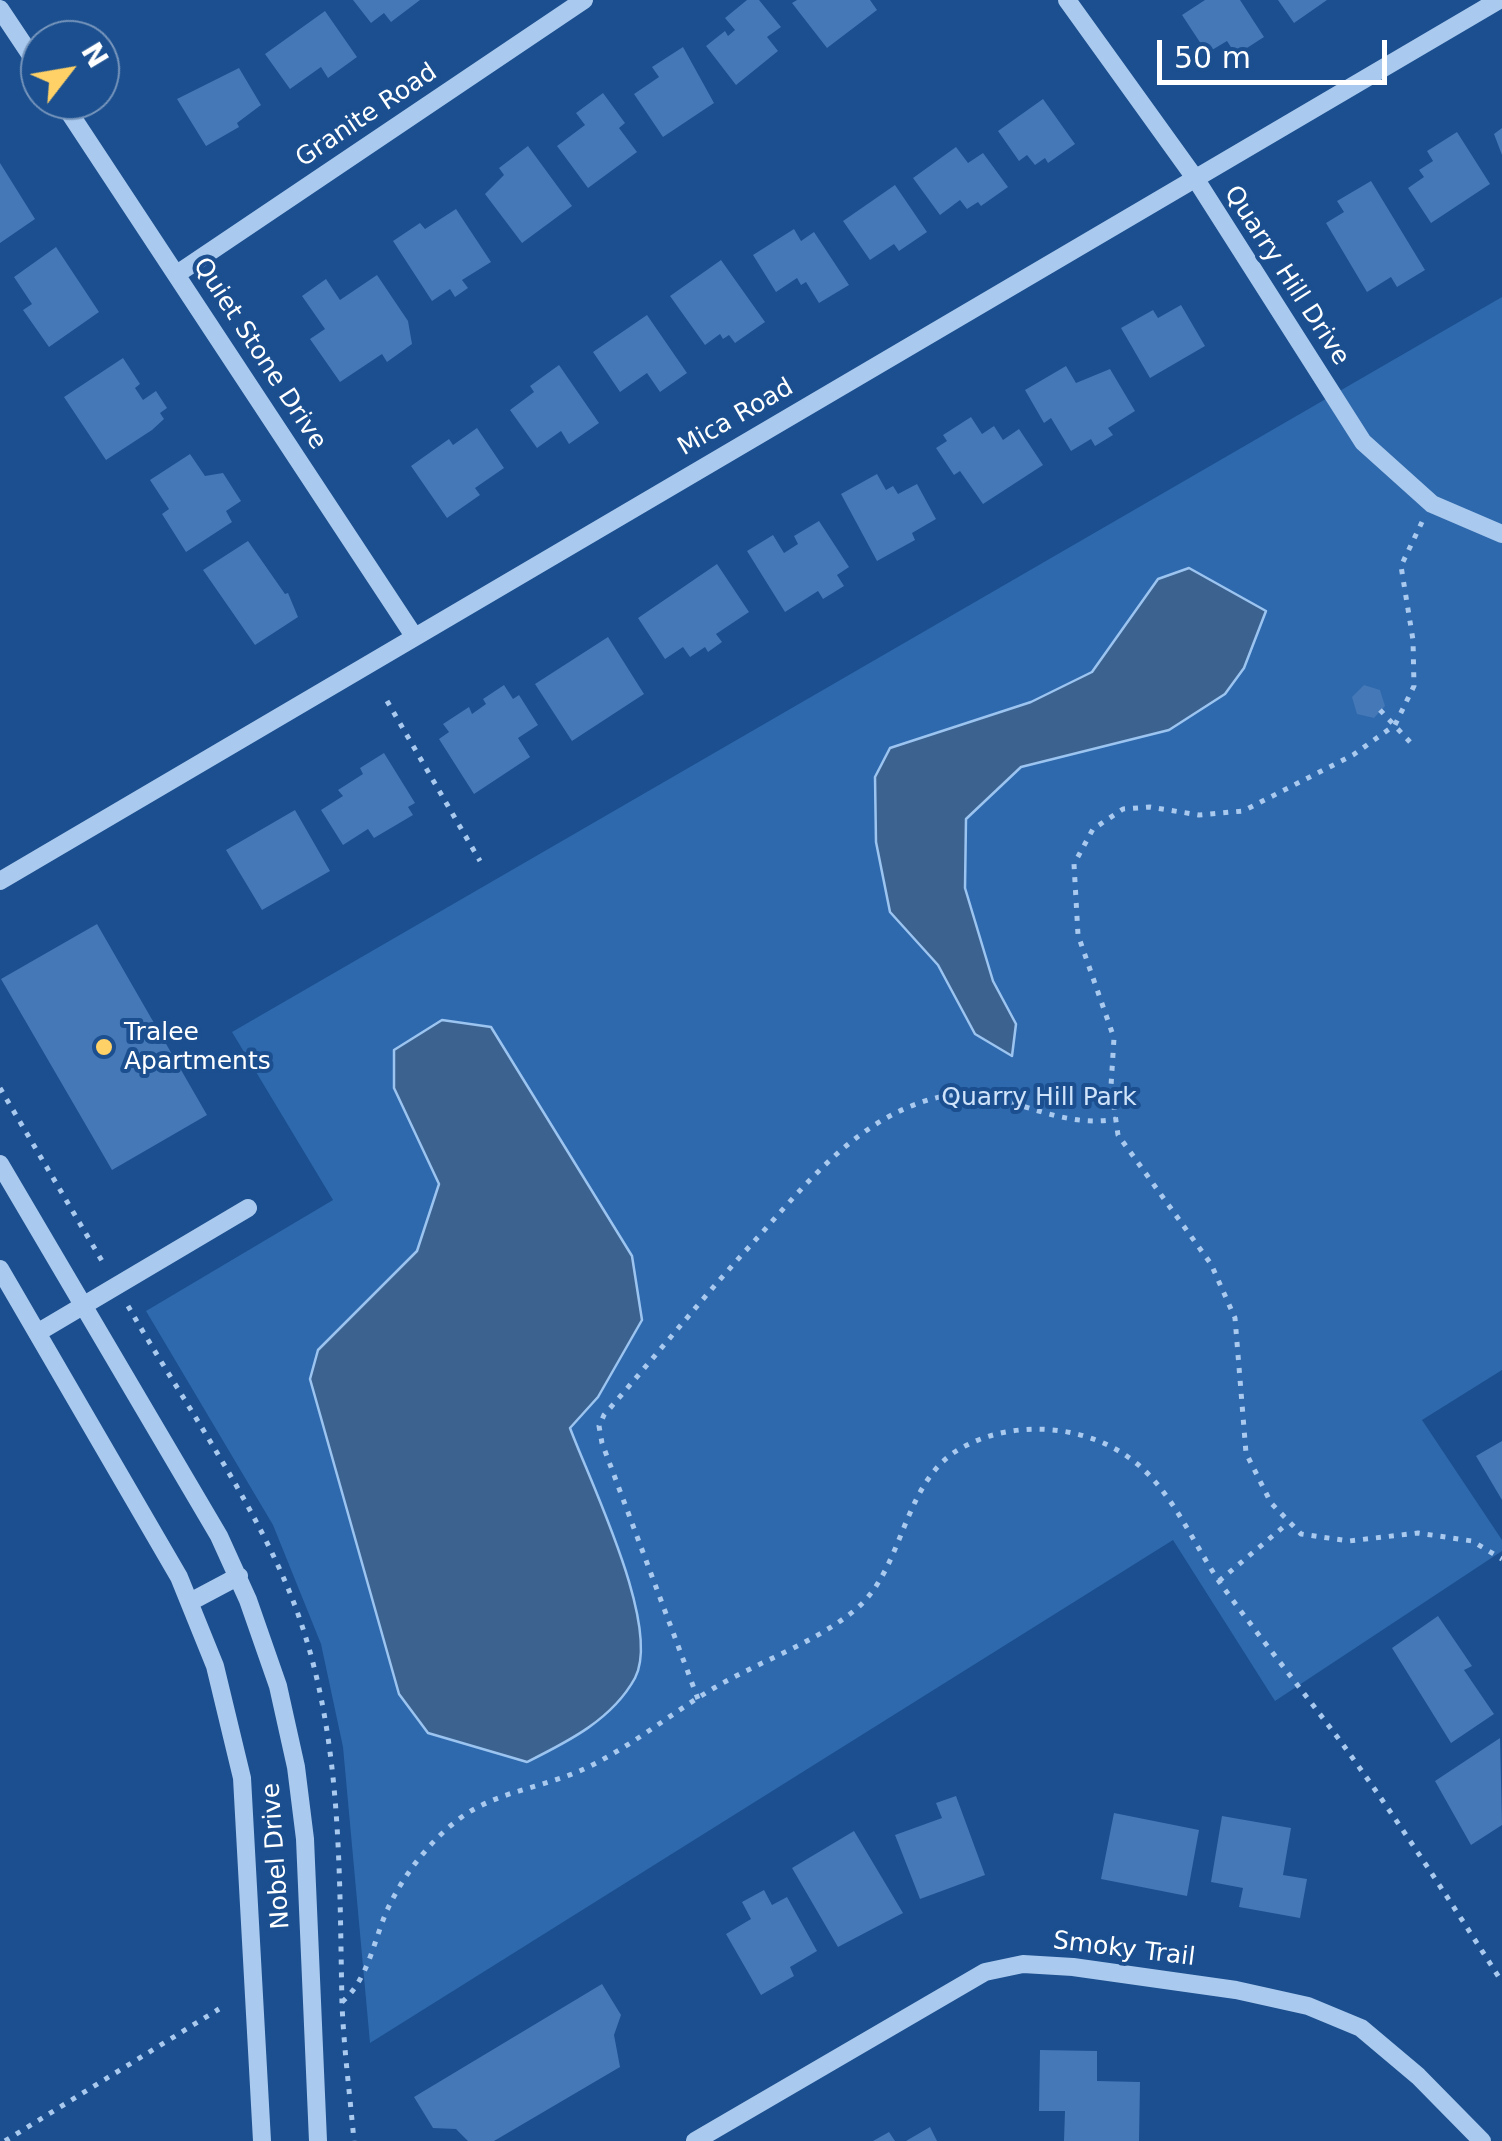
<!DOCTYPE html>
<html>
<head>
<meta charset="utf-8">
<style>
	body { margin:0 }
	#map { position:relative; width:1502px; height:2141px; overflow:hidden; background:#1b4f8f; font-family:"DejaVu Sans",sans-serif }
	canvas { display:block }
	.north { position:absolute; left:20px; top:20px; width:100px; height:100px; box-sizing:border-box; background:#1b4f8f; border:2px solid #7695bc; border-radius:50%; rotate:59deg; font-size:28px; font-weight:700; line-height:40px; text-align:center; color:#fff }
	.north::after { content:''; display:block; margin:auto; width:35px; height:45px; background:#ffd166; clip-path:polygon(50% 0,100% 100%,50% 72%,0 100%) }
	.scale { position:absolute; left:1157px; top:40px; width:230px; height:45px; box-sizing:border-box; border:5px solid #fff; border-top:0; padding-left:12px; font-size:30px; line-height:35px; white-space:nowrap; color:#fff; -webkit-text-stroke:8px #1b4f8f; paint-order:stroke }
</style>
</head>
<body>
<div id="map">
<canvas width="1502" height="2141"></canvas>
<div class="north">N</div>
<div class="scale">50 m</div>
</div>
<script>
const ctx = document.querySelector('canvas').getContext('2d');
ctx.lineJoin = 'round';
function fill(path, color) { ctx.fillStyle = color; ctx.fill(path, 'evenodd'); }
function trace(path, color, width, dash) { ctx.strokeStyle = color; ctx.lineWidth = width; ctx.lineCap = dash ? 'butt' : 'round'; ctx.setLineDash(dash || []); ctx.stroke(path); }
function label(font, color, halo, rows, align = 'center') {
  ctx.font = font + ' "DejaVu Sans",sans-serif'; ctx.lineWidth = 8; ctx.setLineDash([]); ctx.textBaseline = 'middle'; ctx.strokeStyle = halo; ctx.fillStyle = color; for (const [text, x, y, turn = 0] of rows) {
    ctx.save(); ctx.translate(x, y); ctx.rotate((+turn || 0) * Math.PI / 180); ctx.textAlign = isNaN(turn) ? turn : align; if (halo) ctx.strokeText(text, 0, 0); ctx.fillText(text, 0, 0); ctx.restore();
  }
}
fill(new Path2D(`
	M1502 297V1370L1422 1420 1502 1540V1551L1275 1701 1173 1540 370 2043 343 1747 321 1644 273 1525 146 1311 333 1200 232 1032Z`), '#2e69ad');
const water = new Path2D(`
	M1189 568 1266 611 1244 668 1225 694 1169 730 1021 767 966 819 965 888 993 981 1016 1024 1012 1056 975 1034 938 965 890 912 876 842 875 777 890 748 1031 702 1092 672 1158 579Z
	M442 1020 491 1027 632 1256 642 1320 598 1397 570 1428C590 1482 662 1627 635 1678 612 1720 567 1742 527 1762L428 1733 399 1694 310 1379 318 1350 417 1251 439 1184 394 1088V1050Z`);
fill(water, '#3c6290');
trace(water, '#9cc4f0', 2.5);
fill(new Path2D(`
	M353 0H420L391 22 384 13 371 23Z
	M747 0H759L781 27 767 37 778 51 736 85 706 46 725 31 728 36 735 30 725 18Z
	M797 0H870L877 10 827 48 792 3Z
	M1205 0H1240L1264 37 1236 55 1227 41 1207 53 1182 15Z
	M1278 0H1327L1294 23Z
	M325 11 357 57 328 78 321 67 290 89 265 54Z
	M683 47 714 103 663 137 634 94 659 77 652 67Z
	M239 68 261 105 237 123 239 127 206 146 177 99Z
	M603 93 625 123 619 128 637 152 588 188 557 146 585 125 576 113Z
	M1043 99 1075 144 1048 163 1045 158 1035 165 1027 155 1019 161 998 131Z
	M1502 128V155L1494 134Z
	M1457 132 1490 184 1431 223 1408 188 1424 177 1419 170 1433 161 1427 151Z
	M528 146 572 206 522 243 485 194 504 175 499 168Z
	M956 147 968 163 983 153 1008 187 981 206 978 202 967 209 960 200 940 215 913 178Z
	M0 163 35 219 0 243Z
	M1371 181 1425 270 1397 287 1391 277 1367 292 1326 223 1344 212 1337 201Z
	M895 185 927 232 899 251 894 244 870 260 843 221Z
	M456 209 491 262 462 280 468 288 455 297 450 289 432 301 393 241 420 223 425 229Z
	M794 229 801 241 814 232 849 285 819 303 806 282 801 285 797 278 776 292 753 255Z
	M56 247 99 312 49 347 23 310 32 304 14 277Z
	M721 260 765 322 735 343 729 335 723 339 720 334 705 345 670 296Z
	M377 275 408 321 412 344 387 362 382 354 340 382 310 339 325 329 302 296 326 279 340 300Z
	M1181 305 1205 346 1150 378 1121 328 1153 310 1158 318Z
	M647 315 687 373 660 392 647 373 620 392 593 352Z
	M123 358 140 384 135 388 143 400 156 391 167 408 160 413 164 419 152 430 106 460 64 397Z
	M559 365 599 423 569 444 561 431 537 448 510 410 534 392 530 386Z
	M1066 366 1076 383 1110 369 1135 411 1108 428 1113 435 1095 446 1091 439 1071 451 1051 418 1044 423 1025 390Z
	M971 417 982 434 994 426 1003 440 1019 429 1043 465 983 504 960 471 954 475 936 448 947 441 943 435Z
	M477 428 504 468 475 488 480 495 447 518 411 466 449 439 453 445Z
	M190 454 205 476 223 473 241 501 226 511 232 522 186 552 162 514 169 509 150 480Z
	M877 474 886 490 893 486 898 494 917 484 936 519 912 533 915 540 877 561 841 494Z
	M819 521 849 567 837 575 844 586 823 599 818 591 785 612 747 551 773 535 784 553 798 544 794 536Z
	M248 541 285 594 288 593 298 617 255 645 203 570Z
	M717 564 749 612 716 634 722 642 708 652 705 647 690 657 683 647 665 659 638 618Z
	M608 637 644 694 572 741 535 684Z
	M504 685 513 699 519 695 538 725 518 738 530 757 474 794 439 739 449 732 443 724 469 707 472 714 486 704 483 699Z
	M1364 685 1380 690 1385 706 1374 718 1357 714 1352 697Z
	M384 753 415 803 408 807 413 815 374 838 368 829 343 845 321 810 343 796 338 790 363 774 360 768Z
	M295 810 330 871 262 910 226 850Z
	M97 924 207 1115 112 1170 1 979Z
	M1502 1441V1500L1476 1456Z
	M1438 1616 1472 1666 1464 1670 1494 1714 1451 1743 1392 1648Z
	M1500 1738 1502 1825 1471 1845 1435 1781Z
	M956 1796 985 1875 920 1899 895 1835 942 1818 936 1803Z
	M1114 1813 1199 1830 1187 1896 1101 1879Z
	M1222 1816 1291 1828 1283 1875 1307 1879 1300 1918 1239 1907 1243 1888 1211 1882Z
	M854 1831 903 1913 838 1947 792 1868Z
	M764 1890 772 1905 787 1897 817 1951 790 1967 794 1976 761 1995 726 1934 751 1919 742 1902Z
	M602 1984 621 2015 614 2035 620 2067 494 2141H468L456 2129 433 2128 414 2097Z
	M1040 2050 1097 2051V2081L1140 2082 1139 2141H1064L1065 2111H1039Z
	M930 2127 937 2141H906Z
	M889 2132 895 2141H873Z`), '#4478b7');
trace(new Path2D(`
	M1422 522 1401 566 1413 640 1414 686 1395 725 1353 755 1243 811 1199 815 1150 807 1123 809 1093 829 1074 864 1078 935 1114 1038 1111 1086 1118 1135 1211 1264 1235 1318 1246 1453 1271 1503 1301 1534 1349 1541 1418 1533 1472 1541 1502 1559
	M387 701 480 861
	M1380 710 1410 742
	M0 1088 105 1266
	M128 1306C182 1400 252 1498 292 1598 343 1728 339 1868 342 2004 344 2050 350 2096 354 2141
	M1219 1581 1288 1523
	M698 1699 602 1443 599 1426 604 1415C653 1359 699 1302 749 1247 805 1186 858 1114 944 1096 1000 1085 1055 1131 1116 1119
	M342 2002C370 1978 374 1936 390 1904 406 1872 430 1841 459 1819 496 1791 543 1788 584 1769 631 1747 670 1714 714 1688 760 1661 813 1644 855 1610 907 1567 901 1476 967 1445 1017 1420 1083 1425 1128 1457 1172 1487 1193 1545 1223 1587 1261 1639 1302 1690 1341 1742 1398 1820 1450 1901 1502 1982
	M5 2141 219 2009`), '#a9c9ee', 5, [5, 8]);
trace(new Path2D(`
	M1067 0 1195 178 1363 442 1432 504 1502 534
	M0 9 40 69
	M61 100 414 636
	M177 274 584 0
	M0 881 1499 0
	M0 1164 219 1536 248 1600 278 1686 296 1767 305 1839 318 2141
	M0 1269 179 1577 215 1666 242 1778 262 2141
	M37 1333 248 1208
	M190 1602 239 1576
	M695 2141 985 1972 1023 1964 1073 1967 1236 1990 1308 2006 1361 2028 1418 2076 1482 2141`), '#a9c9ee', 18);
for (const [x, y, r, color] of [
	[104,1047,10,"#ffd166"]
]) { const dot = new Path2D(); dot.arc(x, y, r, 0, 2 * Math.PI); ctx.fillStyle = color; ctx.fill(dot); trace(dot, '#1b4f8f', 4); }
label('25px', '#fff', '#1b4f8f', [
	["Granite Road",367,116,-34],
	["Quarry Hill Drive",1286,276,57],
	["Quiet Stone Drive",259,354,57],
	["Mica Road",736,418,-30],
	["Nobel Drive",277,1856,-94],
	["Smoky Trail",1124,1950,7]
]);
label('25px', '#fff', '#1b4f8f', [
	["Tralee",124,1033],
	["Apartments",124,1062]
], 'left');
label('25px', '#cfe3fa', '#1b4f8f', [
	["Quarry Hill Park",1039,1098]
]);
</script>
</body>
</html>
